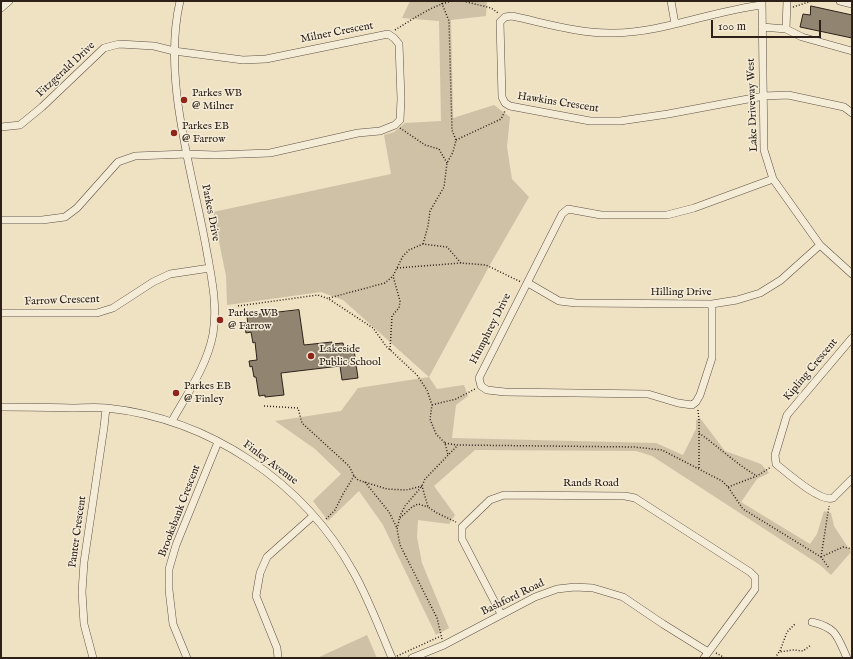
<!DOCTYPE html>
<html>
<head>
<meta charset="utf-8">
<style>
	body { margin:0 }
	#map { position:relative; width:853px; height:659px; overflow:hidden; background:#efe2c3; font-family:"IM FELL English",serif }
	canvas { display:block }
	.frame { position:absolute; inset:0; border:2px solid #2c2019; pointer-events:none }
	.scale { position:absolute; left:711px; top:20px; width:110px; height:18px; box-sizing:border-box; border:2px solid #2c2019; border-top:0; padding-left:5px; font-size:12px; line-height:14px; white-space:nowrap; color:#2c2019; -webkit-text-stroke:3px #f5ecd8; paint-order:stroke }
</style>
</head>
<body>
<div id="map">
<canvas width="853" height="659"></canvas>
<div class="frame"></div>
<div class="scale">100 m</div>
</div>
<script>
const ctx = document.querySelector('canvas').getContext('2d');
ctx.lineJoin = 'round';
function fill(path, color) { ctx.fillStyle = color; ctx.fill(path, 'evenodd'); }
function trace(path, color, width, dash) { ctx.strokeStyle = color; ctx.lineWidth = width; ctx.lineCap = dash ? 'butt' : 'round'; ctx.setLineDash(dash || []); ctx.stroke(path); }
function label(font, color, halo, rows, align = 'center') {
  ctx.font = font + ' "IM FELL English",serif'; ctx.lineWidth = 3; ctx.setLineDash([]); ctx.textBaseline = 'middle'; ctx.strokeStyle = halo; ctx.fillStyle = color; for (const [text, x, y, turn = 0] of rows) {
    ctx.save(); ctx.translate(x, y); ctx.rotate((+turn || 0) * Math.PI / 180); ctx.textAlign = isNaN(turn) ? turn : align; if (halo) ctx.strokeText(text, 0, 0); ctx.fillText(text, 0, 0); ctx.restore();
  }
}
fill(new Path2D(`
	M410 1H487L486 16 451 20 453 118 494 105 510 117 507 147 512 179 529 197 491 263 429 377 437 389 464 385 468 396 456 405 452 438 656 443 683 455 696 429V420L700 418 725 451 761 464 769 473 757 479 741 502 810 544 817 534 824 511 831 513 834 526 851 552 831 575 820 565 652 456 636 451 475 450 434 486 455 515 449 524 418 520 417 537 422 563 449 628 436 635 383 525 359 491 328 521 313 501 341 474 315 449 275 421 341 411 358 388 429 377 343 300 321 292 227 305 226 276 213 212 391 174 384 135 394 132 405 123 441 121 439 21 402 18Z
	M367 635 377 658H317Z`), '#cec1a6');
const building = new Path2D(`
	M811 6 852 15V38L800 27 803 14 810 15Z
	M299 310 304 345 332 342V344L343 343 344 347 349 346 354 350 358 378 342 380 340 366 281 373 284 395 265 397V395L259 396 256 377H254L252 366 250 367 249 361 257 360 255 342 253 343 251 332 246 333 245 327H248L247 316Z`);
fill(building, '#918571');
trace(building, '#2c2019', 1);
const minor = new Path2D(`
	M671 1 675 24
	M762 1 764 150 773 179 820 245 852 274
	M840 1 852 4
	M762 5C712 11 665 32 614 33 580 34 545 23 512 16L505 17 500 22 502 97 505 103 510 106 590 121H620L668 114 764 96 788 95 844 107 852 113
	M1 8 9 1
	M762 27 786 29 802 37 852 51
	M786 29 787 1
	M1 127 20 125 42 107 104 48 119 44 154 46 174 51 243 60 266 59 388 34 394 38 399 44 401 99 400 120 395 125 380 131 358 133 270 153 215 155 187 154 135 156 118 162 77 208 65 217 42 220H1
	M528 283 559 301 576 303 712 304 737 300 760 293 781 280 820 245
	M712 304V358L700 395 696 402 692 405 678 403 648 394 505 392 487 390 481 386 479 378 562 214 568 209 601 215H667L694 208 773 179
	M1 313H97L113 308 153 282 170 274 210 268
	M852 338 787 415 775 455 776 464C786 472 821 503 833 498L852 479
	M1 407C24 407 47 407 71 408 82 408 95 407 107 408 210 419 304 482 354 573 369 600 380 630 392 658
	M172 421C187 394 207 366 213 334 218 305 211 275 206 247 192 170 162 78 180 1
	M501 614 462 539V527L490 500 504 495 625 496 635 498 750 572 755 577V589L704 658
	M812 622C837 628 837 636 847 658
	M93 658 84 624 82 592 84 562 104 427 106 408
	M187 658 173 624 169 590V569L176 545 218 442
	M278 658 277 648 256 596 260 573 267 557 313 516
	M412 658 444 645 535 597 557 589 575 587 593 588 623 597 663 624 708 652`);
trace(minor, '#5d5044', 8);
trace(new Path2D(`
	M463 1 491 8 498 13
	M793 7 812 1
	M395 30C413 19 431 6 452 1
	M400 128 425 145 439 149 447 163
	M456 140 501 119 505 111
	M423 244 428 226 430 211 444 187 447 163 453 152 456 140 452 130 449 21 441 1
	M397 268 461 263 486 265 521 282
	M329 298 385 283 393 276 403 256 409 250 423 244 447 247 461 263
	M238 306 318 295 329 299 373 328 386 346 417 375 427 390 432 405 430 419 436 434 445 443 448 455
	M390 350 392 316 399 308 400 301 393 276
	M432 405 456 399 475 389
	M264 406 298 408 302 423 349 466 354 476 358 480 387 489 406 490 422 486 428 507 437 513 456 522
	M698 410 699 421V470
	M699 433C719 447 736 464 757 476
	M445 443 457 445 634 447 662 450 722 481 728 487 743 509 821 557 829 568
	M365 482 389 512 397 528
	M728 487 757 476 771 467
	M400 518 412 507 418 504 428 507
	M326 519 335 510 343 494 354 476
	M821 557 829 506
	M821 557 843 547 852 549
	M442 639 437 618 400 545 397 529 400 516 405 506 422 486 425 479 457 446
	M780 651 787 632 795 624
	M716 653 725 658
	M397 656 441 636
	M775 658 779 652 793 650 803 651 811 645`), '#2c2019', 1.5, [1, 2]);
trace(minor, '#f5ecd8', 7);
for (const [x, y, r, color] of [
	[184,100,4,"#8f2418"],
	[174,133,4,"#8f2418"],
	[220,320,4,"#8f2418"],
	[311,356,4,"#8f2418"],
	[176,393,4,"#8f2418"]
]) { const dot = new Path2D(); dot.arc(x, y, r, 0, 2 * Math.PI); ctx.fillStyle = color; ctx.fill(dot); trace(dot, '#f5ecd8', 1.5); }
label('11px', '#2c2019', '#f5ecd8', [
	["Milner Crescent",337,33,-11],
	["Fitzgerald Drive",66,70,-43],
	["Hawkins Crescent",558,103,9],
	["Lake Driveway West",753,105,-92],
	["Parkes Drive",210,213,79],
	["Hilling Drive",681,293],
	["Farrow Crescent",62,301,-2],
	["Humphrey Drive",491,329,-63],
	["Kipling Crescent",811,370,-50],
	["Finley Avenue",270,463,37],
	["Rands Road",591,484],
	["Brooksbank Crescent",180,511,-69],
	["Panter Crescent",78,532,-82],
	["Bashford Road",513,598,-26]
]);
label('11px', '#2c2019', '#f5ecd8', [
	["Parkes WB",192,94],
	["@ Milner",192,107],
	["Parkes EB",182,127],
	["@ Farrow",182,140],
	["Parkes WB",228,314],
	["@ Farrow",228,327],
	["Lakeside",319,350],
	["Public School",319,363],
	["Parkes EB",184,387],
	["@ Finley",184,400]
], 'left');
</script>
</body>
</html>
